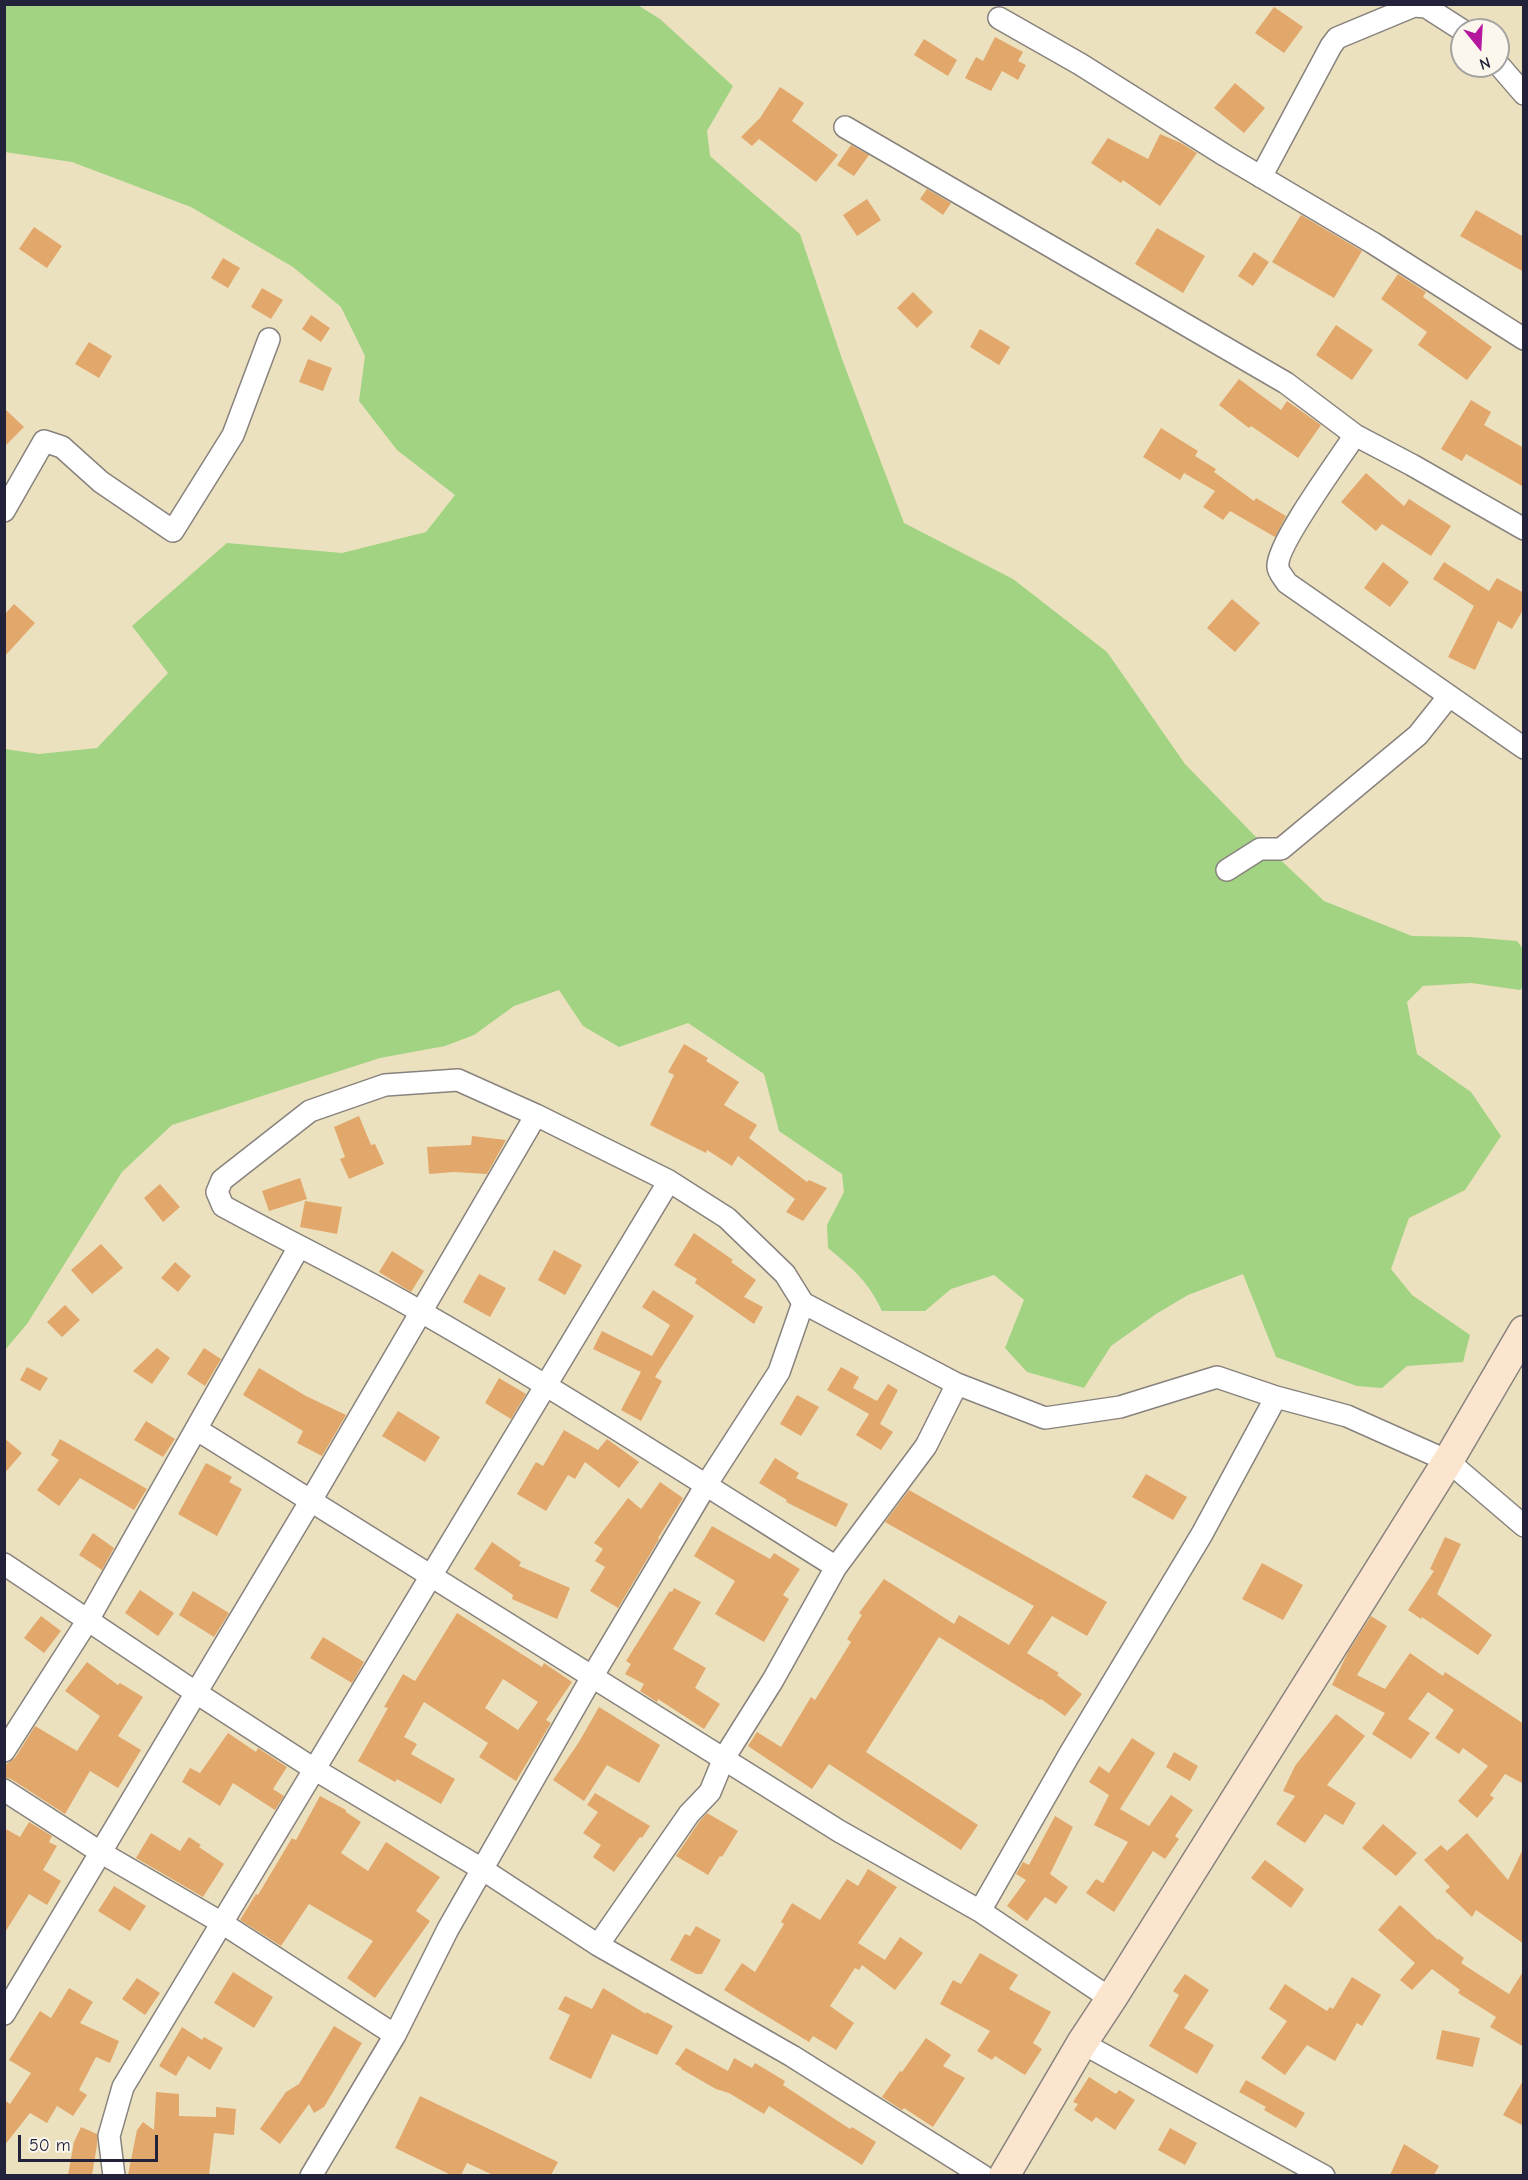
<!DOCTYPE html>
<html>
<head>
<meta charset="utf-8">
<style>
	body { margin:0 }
	#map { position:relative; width:1528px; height:2180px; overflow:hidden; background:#ece1bf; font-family:"Comic Neue",sans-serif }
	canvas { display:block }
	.frame { position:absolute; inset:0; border:6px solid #22223b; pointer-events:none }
	.north { position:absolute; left:1450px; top:18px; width:60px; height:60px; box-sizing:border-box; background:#fbf7ec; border:2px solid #a4a2a5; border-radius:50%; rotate:162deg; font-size:16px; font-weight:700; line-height:24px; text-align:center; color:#22223b }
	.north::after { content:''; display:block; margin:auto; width:21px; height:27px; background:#b5179e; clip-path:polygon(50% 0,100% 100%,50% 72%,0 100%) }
	.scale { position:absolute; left:18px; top:2135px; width:140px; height:27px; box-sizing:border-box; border:3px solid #22223b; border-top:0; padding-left:8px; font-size:18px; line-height:21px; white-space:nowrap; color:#22223b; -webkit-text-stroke:4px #fbf7ec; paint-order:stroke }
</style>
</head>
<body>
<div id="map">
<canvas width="1528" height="2180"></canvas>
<div class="frame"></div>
<div class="north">N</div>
<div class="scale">50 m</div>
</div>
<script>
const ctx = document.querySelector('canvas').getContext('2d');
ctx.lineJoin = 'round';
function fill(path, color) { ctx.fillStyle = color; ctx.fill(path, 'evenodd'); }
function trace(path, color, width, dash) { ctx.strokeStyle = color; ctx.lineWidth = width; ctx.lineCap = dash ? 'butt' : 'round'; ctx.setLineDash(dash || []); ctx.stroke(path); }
fill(new Path2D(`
	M636 4 660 19 733 86 707 131 710 156 800 234 842 359 904 523 1013 579 1107 652 1185 764 1253 834 1324 901 1412 936 1470 937 1517 941 1523 949V987L1520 990 1471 983 1423 986 1407 1002 1417 1054 1471 1092 1501 1136 1465 1190 1409 1218 1391 1269 1412 1295 1470 1335 1463 1362 1407 1366 1382 1388 1357 1386 1276 1357 1243 1274 1188 1295 1156 1314 1111 1346 1084 1388 1027 1372 1005 1348 1024 1300 994 1275 951 1289 925 1311H882C869 1282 852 1268 828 1248L827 1225 844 1192 842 1174 779 1131 764 1074 688 1023 619 1047 583 1026 559 990 514 1006 474 1035 445 1046 380 1058 172 1125 122 1172 27 1324 5 1350V749L39 754 97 748 168 673 132 626 227 543 342 553 426 532 455 495 397 450 359 401 365 356 341 307 293 267 191 207 72 162 5 152V5Z`), '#a1d382');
fill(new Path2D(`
	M1274 7 1303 27 1284 53 1255 33Z
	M995 37 1023 52 1018 61 1026 65 1018 80 1002 71 991 91 965 78 976 57 983 61Z
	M924 39 957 60 948 76 914 55Z
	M1235 83 1265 108 1244 133 1214 108Z
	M780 87 804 103 792 121 838 155 816 182 759 139 752 146 741 137 760 118Z
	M1160 134 1181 143 1197 153 1160 206 1123 180 1121 183 1091 163 1108 138 1148 159Z
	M851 145 869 155 854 176 837 165Z
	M927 189 951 203 943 215 920 199Z
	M867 199 881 220 857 236 843 215Z
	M1476 210 1524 237V272L1460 236Z
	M1301 215 1362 251 1334 298 1272 262Z
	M34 227 62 246 47 268 19 249Z
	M1157 228 1205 256 1183 293 1135 264Z
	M1254 252 1269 262 1253 286 1238 276Z
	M223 258 240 268 228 288 211 278Z
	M1398 274 1426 292 1423 297 1492 347 1467 380 1418 345 1427 332 1381 299Z
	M262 288 283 300 271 319 251 307Z
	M913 292 933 312 917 328 897 308Z
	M311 315 330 328 321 342 302 329Z
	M1336 325 1373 350 1352 380 1316 355Z
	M980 329 1010 347 999 365 970 347Z
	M89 342 112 356 99 378 75 364Z
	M308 359 332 368 323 391 299 382Z
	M1239 379 1281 410 1287 401 1321 425 1298 458 1251 426 1249 428 1219 405Z
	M1471 400 1491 412 1484 425 1524 448V487L1466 454 1462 461 1441 449Z
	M4 408 24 427 4 447Z
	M1161 428 1198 451 1195 456 1216 469 1214 472 1254 501 1256 498 1286 516 1275 537 1230 511 1223 520 1203 507 1215 491 1184 473 1180 480 1143 457Z
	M1366 473 1404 506 1409 499 1451 526 1431 556 1382 524 1376 531 1341 502Z
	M1383 562 1409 582 1390 607 1364 588Z
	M1444 562 1489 591 1497 578 1524 593V608L1512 629 1498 621 1475 670 1448 657 1474 606 1433 579Z
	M1232 599 1260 623 1235 652 1207 628Z
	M14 604 35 623 4 657V615Z
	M684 1044 708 1058 706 1061 739 1082 724 1105 757 1125 749 1138 807 1182 809 1180 827 1188 803 1221 786 1212 795 1199 738 1156 732 1166 707 1150 706 1153 650 1125 674 1075 668 1072Z
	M359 1116 371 1145 375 1144 384 1164 349 1179 340 1159 345 1157 334 1127Z
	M472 1136 506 1140 487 1174 454 1172 429 1174 427 1147 471 1145Z
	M300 1178 307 1199 269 1211 262 1191Z
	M160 1184 180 1207 163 1222 144 1198Z
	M305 1201 342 1207 337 1234 300 1227Z
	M694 1233 733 1260 731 1262 756 1280 744 1297 763 1307 754 1324 695 1283 697 1279 674 1265Z
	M101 1244 123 1268 92 1294 71 1270Z
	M554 1250 582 1265 565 1295 538 1280Z
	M392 1251 424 1271 411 1292 379 1272Z
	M175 1262 191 1276 178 1292 161 1278Z
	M479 1274 506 1288 490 1317 463 1302Z
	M653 1290 694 1316 655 1377 662 1381 641 1421 621 1410 641 1372 593 1349 602 1331 652 1356 670 1325 642 1307Z
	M65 1305 80 1320 62 1337 47 1322Z
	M157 1348 170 1358 152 1384 133 1371Z
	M204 1348 221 1359 205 1386 187 1374Z
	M27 1367 48 1378 40 1391 20 1380Z
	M841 1367 859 1377 853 1388 877 1401 888 1384 898 1390 880 1424 893 1432 881 1450 856 1435 869 1414 827 1390Z
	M259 1368 306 1396 346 1415 322 1456 297 1443 303 1431 243 1395Z
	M499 1378 526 1394 511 1419 485 1403Z
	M797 1395 819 1407 801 1436 780 1424Z
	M398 1411 440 1437 425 1462 382 1436Z
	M146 1421 175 1439 163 1457 134 1440Z
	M564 1430 598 1450 607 1439 639 1462 619 1488 585 1462 575 1479 568 1475 546 1511 517 1494 536 1462 543 1466Z
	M4 1438 22 1453 4 1474Z
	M60 1439 147 1489 134 1510 80 1478 59 1506 37 1490 59 1460 51 1455Z
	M775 1458 799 1473 796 1478 848 1504 836 1527 786 1502 787 1500 759 1483Z
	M206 1463 232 1477 229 1482 242 1489 217 1536 178 1514Z
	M1146 1474 1187 1497 1173 1520 1132 1497Z
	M660 1482 683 1498 658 1538 659 1539 618 1608 590 1591 605 1567 595 1561 603 1549 594 1543 628 1498 641 1509Z
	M909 1490 1107 1602 1087 1636 1052 1616 1027 1653 1059 1673 1057 1675 1082 1694 1065 1716 1041 1699 1040 1700 939 1637 866 1752 978 1825 961 1850 829 1764 812 1789 748 1746 757 1732 781 1747 811 1697 815 1700 851 1642 847 1639 862 1615 859 1613 884 1579 954 1624 959 1615 1009 1645 1034 1606 885 1522Z
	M712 1526 770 1559 774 1553 800 1569 783 1595 789 1599 764 1642 715 1614 735 1581 694 1556Z
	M93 1533 114 1548 102 1570 79 1555Z
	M1445 1537 1461 1544 1437 1594 1492 1635 1478 1655 1422 1617 1421 1619 1408 1610 1434 1571 1430 1569Z
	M492 1542 521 1562 519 1566 570 1588 557 1619 512 1599 513 1595 474 1569Z
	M1262 1563 1303 1585 1283 1620 1242 1599Z
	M674 1588 701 1602 673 1649 706 1668 695 1688 720 1704 704 1729 658 1699 657 1702 640 1691 644 1684 625 1674 631 1664 626 1661 670 1591 672 1592Z
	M140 1590 174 1613 158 1636 125 1613Z
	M193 1591 229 1613 214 1637 179 1615Z
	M457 1613 542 1667 544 1663 572 1682 546 1720 551 1723 516 1781 479 1757 488 1743 424 1702 404 1737 417 1744 411 1754 455 1779 441 1804 397 1779 395 1782 358 1761 388 1708 384 1707 403 1674 415 1681ZM503 1679 538 1702 518 1730 485 1708Z
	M41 1616 61 1631 44 1653 24 1638Z
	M1371 1616 1387 1626 1357 1675 1385 1689 1410 1653 1443 1676 1445 1672 1524 1724V1784L1505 1774 1490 1795 1494 1798 1477 1818 1458 1801 1488 1766 1463 1748 1459 1754 1435 1738 1454 1710 1428 1692 1408 1719 1430 1733 1411 1759 1372 1734 1385 1713 1332 1685 1348 1652Z
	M323 1637 364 1662 352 1683 310 1658Z
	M87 1662 118 1685 120 1683 143 1697 118 1736 141 1750 118 1788 90 1771 65 1814 11 1779 4 1777V1766L15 1758 35 1726 77 1751 100 1716 65 1691Z
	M599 1707 660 1745 639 1783 607 1765 584 1801 553 1780 579 1742Z
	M1336 1714 1365 1736 1327 1785 1356 1803 1343 1825 1325 1814 1305 1843 1276 1824 1295 1796 1283 1791 1295 1766Z
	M228 1733 256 1752 258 1748 287 1767 273 1789 284 1796 275 1810 233 1783 220 1806 182 1782 190 1768 200 1773Z
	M1132 1738 1155 1753 1120 1809 1149 1826 1171 1795 1193 1810 1175 1836 1179 1839 1165 1859 1153 1851 1114 1912 1086 1893 1096 1879 1103 1883 1128 1842 1094 1825 1109 1795 1089 1782 1099 1766 1109 1773Z
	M1174 1752 1198 1766 1190 1781 1166 1767Z
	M595 1793 650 1826 642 1838 640 1837 614 1872 593 1857 601 1845 583 1833 598 1812 587 1805Z
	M320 1796 346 1810V1812L361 1822 341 1853 368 1871 386 1842 440 1877 416 1911 430 1921 375 1998 347 1978 373 1941 309 1904 281 1946 240 1920 256 1894 258 1895 292 1838 296 1840Z
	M707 1813 738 1831 722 1857 720 1856 708 1875 676 1856 699 1822Z
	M1055 1816 1073 1827 1050 1874 1068 1887 1056 1904 1045 1897 1027 1921 1007 1906 1026 1880 1016 1874 1023 1862 1029 1865Z
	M29 1822 52 1836 49 1842 57 1846 43 1870 61 1881 47 1905 29 1894 4 1934V1828L20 1837Z
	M1383 1824 1417 1853 1396 1876 1362 1848Z
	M151 1833 180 1851 189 1837 201 1845 199 1847 224 1864 203 1897 136 1858Z
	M1467 1833 1508 1880 1524 1847V1944L1476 1910 1472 1917 1445 1891 1450 1887 1424 1860 1441 1845 1447 1851Z
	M1265 1860 1304 1889 1291 1908 1251 1878Z
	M868 1869 897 1887 858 1943 885 1960 900 1937 923 1953 895 1990 862 1965 859 1970 855 1968 830 2006 854 2023 836 2050 813 2036 809 2042 724 1990 742 1963 755 1972 784 1924 781 1922 792 1903 820 1920 847 1879 858 1886Z
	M114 1886 146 1906 130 1931 98 1911Z
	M1400 1905 1438 1940 1439 1939 1464 1958 1461 1963 1509 1994 1524 1970V2047L1490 2027 1496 2017 1458 1993 1460 1990 1432 1969 1412 1990 1400 1980 1415 1963 1378 1930Z
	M696 1926 721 1940 702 1974H696L670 1960 685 1934 690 1936Z
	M980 1953 1018 1975 1009 1989 1051 2012 1033 2043 1042 2049 1025 2075 995 2056 992 2060 977 2051 990 2031 940 2004 953 1980 961 1984Z
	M233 1972 273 1997 254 2028 214 2003Z
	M1185 1974 1209 1990 1184 2028 1214 2045 1197 2074 1149 2046 1179 1995 1173 1991Z
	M1352 1977 1381 1995 1362 2026 1357 2023 1335 2061 1307 2045 1285 2075 1261 2058 1287 2021 1269 2009 1285 1984 1327 2011 1330 2007 1333 2009Z
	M137 1978 160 1993 145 2015 122 1999Z
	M69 1988 93 2002 80 2023 119 2041 110 2063 96 2057 79 2090 87 2095 73 2116 57 2106 47 2123 30 2113 4 2146V2100L10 2104 31 2073 9 2060 40 2011 51 2018Z
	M603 1988 646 2014V2012L673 2026 657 2055 612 2034 591 2079 549 2059 570 2015 558 2009 565 1996 592 2009Z
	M334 2026 362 2043 324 2107 314 2113 309 2104 280 2144 260 2129 286 2092 299 2084Z
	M182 2027 202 2040 204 2037 223 2048 210 2070 188 2056 176 2076 159 2066Z
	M1442 2030 1480 2038 1473 2067 1436 2059Z
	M926 2038 951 2055 943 2066 965 2078 933 2127 904 2108 902 2110 882 2097 900 2071 902 2072Z
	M686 2048 728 2071 734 2058 752 2068 755 2063 785 2081 783 2085 850 2129 852 2127 876 2142 862 2165 769 2106 764 2114 729 2093 716 2089 681 2069 682 2068 675 2064Z
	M1089 2077 1116 2094 1119 2090 1135 2100 1115 2130 1096 2117 1092 2122 1074 2110 1078 2104 1073 2102Z
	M1524 2079V2126L1503 2115Z
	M1246 2080 1305 2113 1296 2128 1264 2110 1266 2107 1239 2092Z
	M156 2092 179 2094V2116L216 2117V2107L236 2109 234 2135 214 2133 209 2175H128L137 2130 143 2122 154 2130Z
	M420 2096 558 2162 551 2175H493L467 2163 461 2175H451L395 2148Z
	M81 2127 97 2134V2145L92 2175H68L74 2142Z
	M1170 2128 1197 2143 1185 2165 1158 2150Z
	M1404 2144 1439 2166 1434 2175H1390Z`), '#e2a76b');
const street = new Path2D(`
	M999 18 1080 64 1226 156 1373 243 1524 339
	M1498 64 1524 94
	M845 127 1286 383 1355 435 1412 465 1524 529
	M1261 177 1331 46 1337 38 1414 6 1426 7 1462 30
	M1355 435C1341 457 1275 546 1278 567 1278 572 1284 578 1287 583L1524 748
	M4 511 44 441 62 447 101 482 173 531 233 435 269 339
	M1227 870 1260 849H1281L1418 735 1449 696
	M803 1303 957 1384 1045 1418 1120 1407 1217 1377 1276 1397
	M196 1429 839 1831 980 1911 1111 1999
	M4 1564 195 1692 314 1769 482 1869 598 1945 792 2056 983 2176
	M4 1751 88 1620 299 1247
	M4 1790 100 1852 222 1923 395 2035
	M980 1911 1069 1755 1202 1534 1276 1397 1347 1416 1448 1461 1524 1526
	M598 1945 689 1814 710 1792 724 1758 773 1680 836 1567 926 1446 957 1384
	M4 2014 310 1502 536 1115
	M1082 2043 1324 2176
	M114 2176 109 2136 123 2087 669 1181
	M311 2176 395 2035 448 1929 592 1677 706 1485 779 1372 803 1303 785 1274 727 1218 669 1181 536 1115 458 1080 385 1085 310 1111 222 1180 217 1192 223 1206C289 1242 358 1275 423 1313 563 1393 699 1481 836 1567`);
const secondary = new Path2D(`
	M1004 2176 1082 2043 1111 1999 1448 1461 1524 1331`);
trace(street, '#87827d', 24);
trace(secondary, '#87827d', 33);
trace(street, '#fff', 21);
trace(secondary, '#fce5cf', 30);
</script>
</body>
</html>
